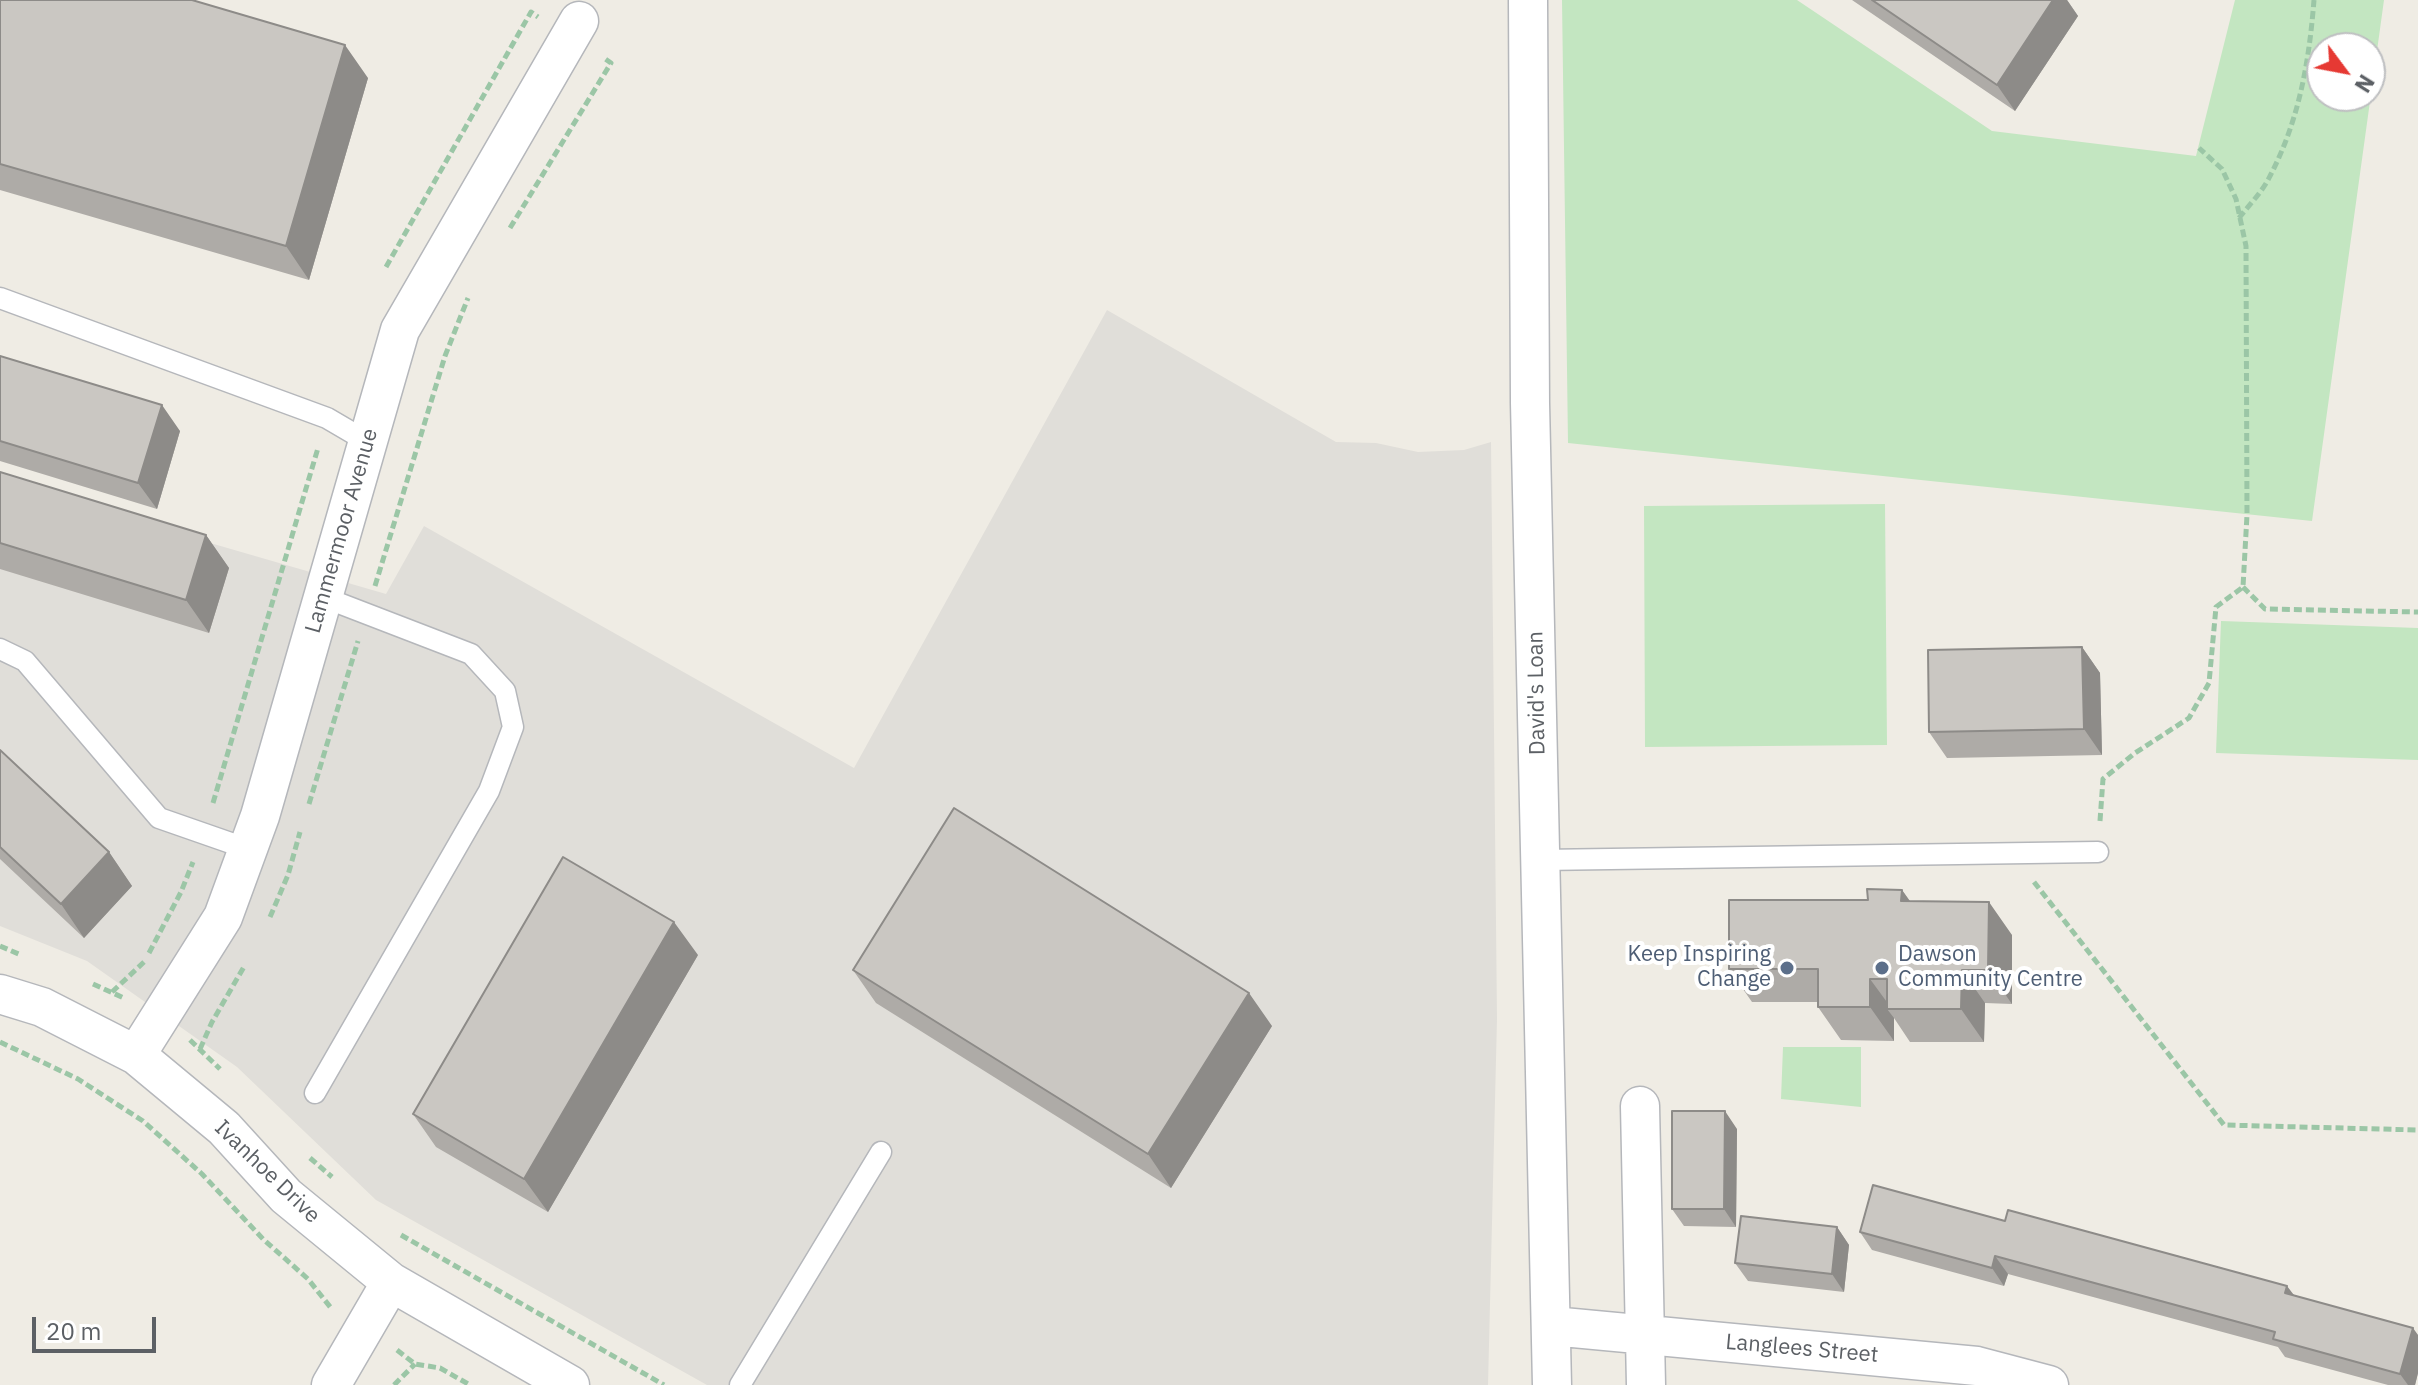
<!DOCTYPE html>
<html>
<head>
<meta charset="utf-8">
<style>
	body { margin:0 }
	#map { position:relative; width:2418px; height:1385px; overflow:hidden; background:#efece4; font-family:"IBM Plex Sans",sans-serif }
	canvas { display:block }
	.north { position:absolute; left:2306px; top:32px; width:80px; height:80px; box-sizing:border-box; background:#fff; border:2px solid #bebfc1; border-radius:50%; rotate:122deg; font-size:22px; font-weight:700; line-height:32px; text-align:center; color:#5c6065 }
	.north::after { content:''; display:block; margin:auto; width:28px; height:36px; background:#e63933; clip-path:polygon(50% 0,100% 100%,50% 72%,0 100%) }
	.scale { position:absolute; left:32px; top:1317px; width:124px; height:36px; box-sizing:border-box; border:4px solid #5c6065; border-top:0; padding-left:10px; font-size:24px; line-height:28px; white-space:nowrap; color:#5c6065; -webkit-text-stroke:6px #fff; paint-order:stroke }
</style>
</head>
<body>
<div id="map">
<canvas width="2418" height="1385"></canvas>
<div class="north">N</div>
<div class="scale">20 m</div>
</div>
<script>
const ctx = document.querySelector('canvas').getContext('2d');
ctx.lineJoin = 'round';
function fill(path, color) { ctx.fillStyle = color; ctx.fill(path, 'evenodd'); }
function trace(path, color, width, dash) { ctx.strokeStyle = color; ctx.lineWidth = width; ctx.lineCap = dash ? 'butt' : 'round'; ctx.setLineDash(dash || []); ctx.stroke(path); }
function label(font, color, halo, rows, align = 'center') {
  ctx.font = font + ' "IBM Plex Sans",sans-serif'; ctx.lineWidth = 8; ctx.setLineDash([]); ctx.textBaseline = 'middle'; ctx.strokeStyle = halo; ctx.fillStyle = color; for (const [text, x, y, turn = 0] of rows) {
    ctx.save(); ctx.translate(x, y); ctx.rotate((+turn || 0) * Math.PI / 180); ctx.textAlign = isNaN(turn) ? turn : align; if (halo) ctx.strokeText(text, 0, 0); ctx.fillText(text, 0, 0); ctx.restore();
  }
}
fill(new Path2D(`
	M1107 310 1336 442 1376 443 1418 452 1464 450 1491 442 1497 1019 1488 1385H707L376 1200 237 1067 87 961 0 926V482L386 594 424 526 854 768Z`), '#e0ded9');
fill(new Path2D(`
	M1562 0H1797L1992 131 2196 156 2235 0H2384L2312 521 1568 443ZM2322 48H2370V96H2322Z
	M1885 504 1887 745 1645 747 1644 506Z
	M2221 621 2418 628V760L2216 753Z
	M1783 1047H1861V1107L1781 1099Z`), '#c3e6c1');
const service = new Path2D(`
	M0 298 327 418 368 442
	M0 649 25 661 159 818 248 849
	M1541 860 2098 852
	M315 1093 489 791 513 727 505 691 471 654 323 597
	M740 1385 881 1152`);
const minor = new Path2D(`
	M1528 0 1530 403 1552 1385
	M0 994 42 1007 136 1055 224 1128 286 1196 391 1282 570 1385
	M136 1055 223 917 260 816 400 330 579 21
	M1640 1106 1646 1385
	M1552 1326 1977 1366 2049 1385
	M331 1385 391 1282`);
trace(service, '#b5b7bb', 23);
trace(minor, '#b5b7bb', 41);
trace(new Path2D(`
	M2239 218C2249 205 2262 192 2269 178 2299 121 2309 63 2314 0
	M510 228 611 63 604 58
	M386 267 531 12 538 17
	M375 586 445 356 468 298
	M2243 587 2265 609 2418 612
	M213 803 318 448
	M309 804 358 641
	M2100 821 2103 779 2135 753 2189 718 2209 683 2216 607 2243 587 2247 515 2246 246 2236 199 2222 169 2199 148
	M2034 882 2224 1125 2418 1130
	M270 917 288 875 300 832
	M0 946 21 955
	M149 953 181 892 193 862
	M93 984 124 998
	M112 992 144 962
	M190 1040 220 1069
	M0 1042 78 1079 143 1121 202 1174 263 1239 308 1279 331 1308
	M200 1049 212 1022 245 965
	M310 1158 332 1177
	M401 1235 664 1385
	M397 1350 415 1364 440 1368 470 1385
	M394 1385 415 1364`), '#9bc6a6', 5, [8, 4]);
trace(service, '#fff', 20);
trace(minor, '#fff', 38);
fill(new Path2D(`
	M0 0 368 78 309 280 0 190Z
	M1852 0H2067L2078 16 2015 111Z
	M0 356 180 431 157 509 0 461Z
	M0 472 206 535 229 568 209 633 0 569Z
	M2082 647 2100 673 2102 755 1947 758 1929 732Z
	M0 750 109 852 132 886 84 938 0 859Z
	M1902 890 1910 901 2012 935V1004L1985 1003 1984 1042H1910L1894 1018V1041L1841 1040 1818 1007V1002H1752L1729 969 1868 900Z
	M698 955 548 1212 436 1147 413 1114Z
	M853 970 1272 1026 1171 1188 876 1003Z
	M1737 1129 1736 1227 1684 1226 1672 1209Z
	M2005 1221 2294 1295 2418 1335V1373L2415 1385H2388L2285 1357 2278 1347 2008 1274 2004 1286 1872 1250 1860 1232Z
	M1837 1227 1849 1245 1844 1292 1748 1281 1735 1263Z`), '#aeaba7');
fill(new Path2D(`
	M2053 0H2067L2078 16 2015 111 1997 85Z
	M345 45 368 78 309 280 286 246Z
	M162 405 180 431 157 509 138 483Z
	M206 535 229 568 209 633 186 600Z
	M2082 647 2100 673 2102 755 2084 729Z
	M109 852 132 886 84 938 61 904Z
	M1902 890 1925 923 1901 901Z
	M1989 902 2012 935V1004L1988 970Z
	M674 922 698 955 548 1212 524 1179Z
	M1962 970 1985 1003 1984 1042 1961 1009Z
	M1870 979 1892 1009H1887L1894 1018V1041L1870 1007Z
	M1249 993 1272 1026 1171 1188 1148 1154Z
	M1725 1111 1737 1129 1736 1227 1724 1209Z
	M1837 1227 1849 1245 1844 1292 1832 1274Z
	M1995 1256 2008 1274 2004 1286 1992 1268Z
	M2287 1286 2300 1303 2285 1293Z
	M2413 1328 2418 1335V1373L2415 1385H2408L2400 1374Z`), '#8d8b88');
const building = new Path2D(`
	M0 0H192L345 45 286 246 0 164Z
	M1872 0H2053L1997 85Z
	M0 356 162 405 138 483 0 441Z
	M0 472 206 535 186 600 0 543Z
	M2082 647 2084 729 1929 732 1928 650Z
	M0 750 109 852 61 904 0 847Z
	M954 808 1249 993 1148 1154 853 970Z
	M563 857 674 922 524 1179 413 1114Z
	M1867 889 1902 890 1901 901 1989 902 1988 970H1962L1961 1009H1887V979H1870V1007H1818V969H1729V900H1868Z
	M1672 1111H1725L1724 1209H1672Z
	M1873 1185 2005 1221 2008 1210 2287 1286 2285 1293 2413 1328 2400 1374 2273 1339 2275 1332 1995 1256 1992 1268 1860 1232Z
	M1741 1216 1837 1227 1832 1274 1735 1263Z`);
fill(building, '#cac7c2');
trace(building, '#8d8b88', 2);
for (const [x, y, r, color] of [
	[1787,968,8,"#5c6f8a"],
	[1882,968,8,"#5c6f8a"]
]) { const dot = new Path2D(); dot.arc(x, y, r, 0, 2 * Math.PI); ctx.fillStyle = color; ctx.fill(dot); trace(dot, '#fff', 3); }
label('22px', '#5c6065', '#fff', [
	["Lammermoor Avenue",342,531,-74],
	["David's Loan",1537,693,-91],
	["Ivanhoe Drive",267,1172,44],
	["Langlees Street",1802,1349,5]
]);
label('22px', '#4e5e75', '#fff', [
	["Keep Inspiring",1771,955],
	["Change",1771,980],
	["Dawson",1898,955,"left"],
	["Community Centre",1898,980,"left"]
], 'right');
</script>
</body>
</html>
